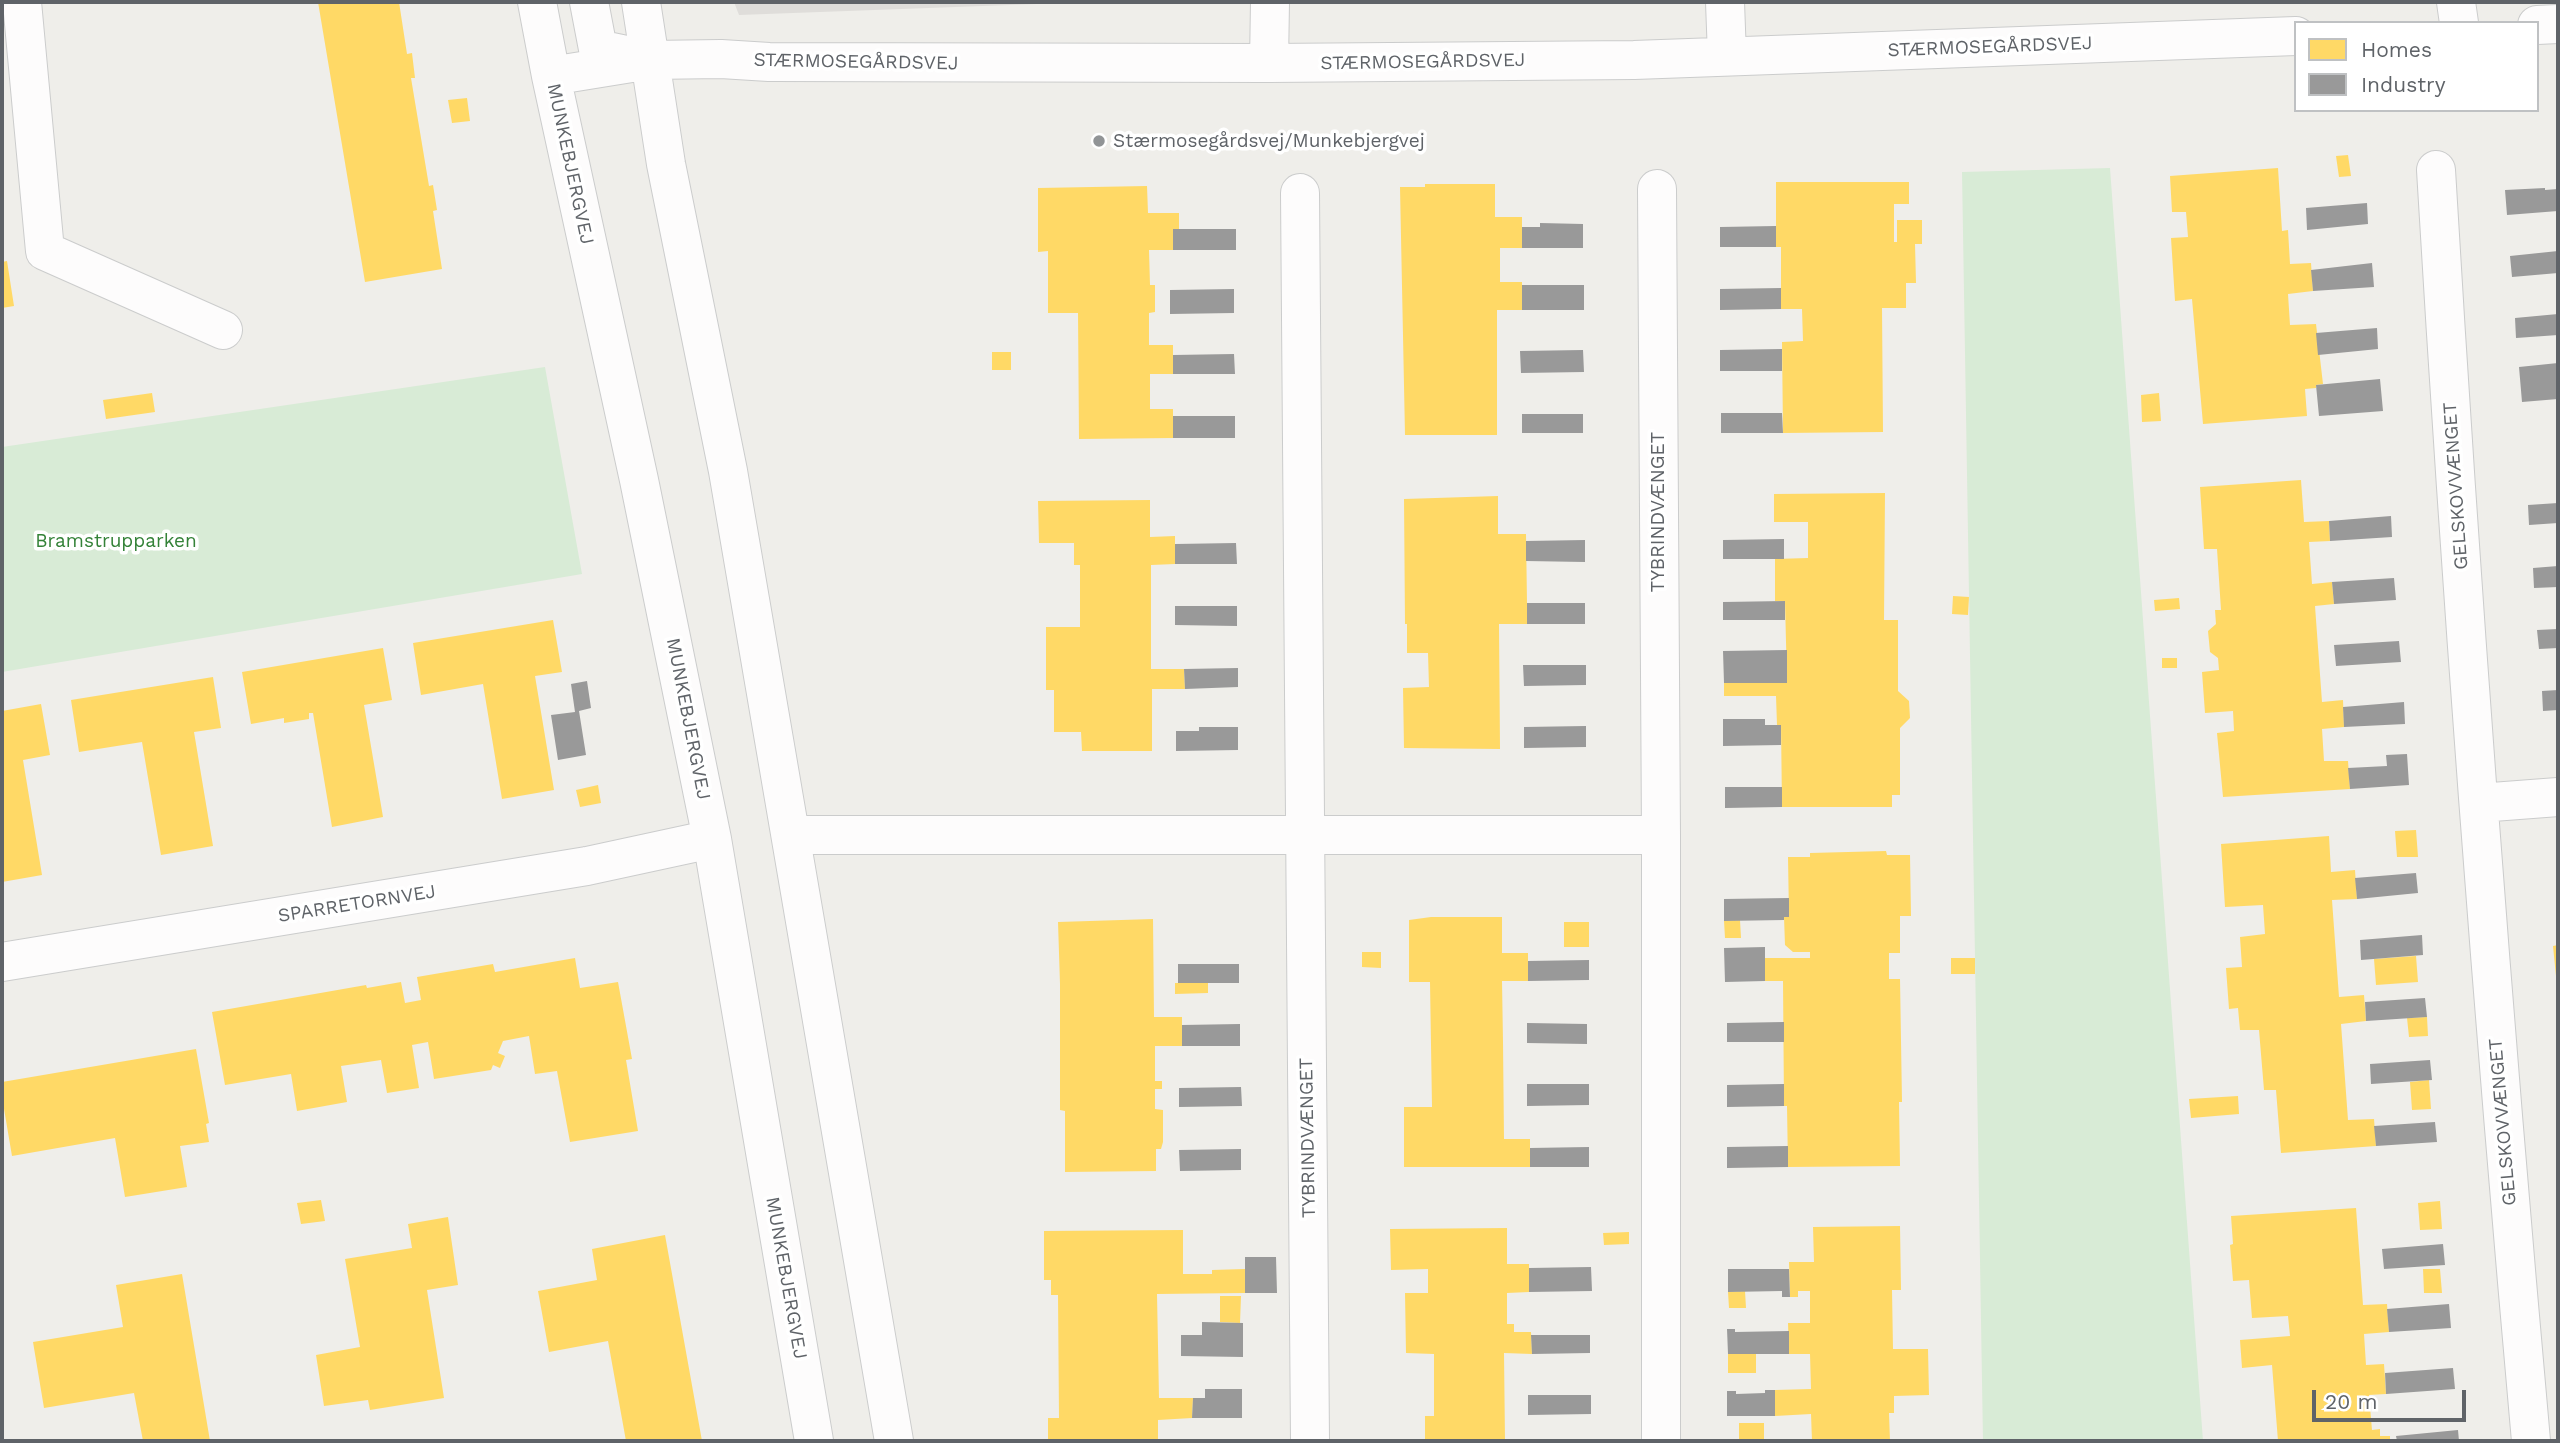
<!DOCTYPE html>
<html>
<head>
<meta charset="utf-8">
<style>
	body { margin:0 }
	#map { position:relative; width:2560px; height:1443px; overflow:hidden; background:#efeeea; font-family:"Work Sans",sans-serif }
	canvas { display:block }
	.frame { position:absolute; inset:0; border:4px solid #5f6368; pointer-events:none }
	.legend { position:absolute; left:2294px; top:21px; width:245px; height:91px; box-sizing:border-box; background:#fff; border:2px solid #bfc1c3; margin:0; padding:9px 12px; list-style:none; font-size:21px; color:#5f6368 }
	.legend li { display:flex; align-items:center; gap:14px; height:35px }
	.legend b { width:35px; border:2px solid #bfc1c3 }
	.scale { position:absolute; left:2312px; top:1390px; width:154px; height:32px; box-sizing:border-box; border:4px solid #5f6368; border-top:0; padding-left:9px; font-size:21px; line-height:24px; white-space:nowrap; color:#5f6368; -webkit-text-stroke:5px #fff; paint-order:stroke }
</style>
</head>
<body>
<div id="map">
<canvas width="2560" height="1443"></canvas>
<div class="frame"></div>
<ul class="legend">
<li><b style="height:19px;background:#ffd966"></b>Homes</li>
<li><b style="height:19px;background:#999"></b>Industry</li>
</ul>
<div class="scale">20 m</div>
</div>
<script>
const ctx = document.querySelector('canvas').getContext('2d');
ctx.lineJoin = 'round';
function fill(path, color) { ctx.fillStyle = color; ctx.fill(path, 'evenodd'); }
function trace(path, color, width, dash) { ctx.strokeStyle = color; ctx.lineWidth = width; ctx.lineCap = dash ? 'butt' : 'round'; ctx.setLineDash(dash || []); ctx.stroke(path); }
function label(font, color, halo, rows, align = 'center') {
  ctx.font = font + ' "Work Sans",sans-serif'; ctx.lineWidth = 7; ctx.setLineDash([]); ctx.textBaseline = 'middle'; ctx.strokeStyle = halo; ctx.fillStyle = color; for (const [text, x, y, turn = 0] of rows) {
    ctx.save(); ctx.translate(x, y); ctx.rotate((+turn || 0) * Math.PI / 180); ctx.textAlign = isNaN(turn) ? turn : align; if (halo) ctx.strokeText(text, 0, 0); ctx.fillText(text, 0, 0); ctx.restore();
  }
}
fill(new Path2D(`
	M734 2H1091L739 15Z`), '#dfddda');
fill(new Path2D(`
	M2110 168 2203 1441H1983L1962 172Z
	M545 367 582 574 2 672V447Z`), '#d8ebd6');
fill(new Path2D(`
	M318 2H399L407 54 412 53 415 78H411L429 186 433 185 437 210 433 211 442 269 365 282Z
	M467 98 470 121 452 123 448 100Z
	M2348 155 2351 176 2339 177 2336 156Z
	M2278 168 2282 231 2288 230 2290 264 2311 263 2313 291 2288 294 2290 325 2316 324 2323 384 2316 385V388L2305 389 2307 416 2203 424 2192 299 2175 301 2171 238 2188 237 2186 212H2172L2170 176Z
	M1776 182H1909V204H1894V242H1897V220H1922V244H1915L1916 283H1906V308H1882L1883 432 1783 433 1782 342 1803 341 1802 309H1781V247H1776Z
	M1425 184H1495V217H1522V248H1500V282H1522V310H1497V435H1405L1400 187H1425Z
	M1147 186 1148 213H1179V229H1173V250H1149L1150 285H1155V312L1149 313V345H1173V374H1150V409H1173V438L1079 439 1078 313H1048V251L1038 252V188Z
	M7 261 14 306 2 308V262Z
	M992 352H1011V370H992Z
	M152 393 155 412 106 419 103 400Z
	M2159 393 2161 421 2142 422 2141 395Z
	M2301 480 2304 522 2329 521 2330 541 2309 542 2312 584 2332 582 2334 604 2315 606 2322 702 2343 700 2344 727 2322 729 2324 761H2348L2350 789 2223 797 2217 733 2234 731 2233 711 2205 713 2202 672 2219 670 2218 658 2210 652 2208 631 2216 624 2215 610H2221L2217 549H2204L2200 487Z
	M1885 493 1884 620H1898V691L1909 701 1910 718 1900 728V795H1892V807H1782L1781 725H1777L1776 696H1724V683H1787L1785 601H1775V559L1808 558V522H1774V494Z
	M1498 496V534H1526L1527 603V624H1499L1500 749 1404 748 1403 688 1429 687 1428 653H1407V624H1405L1404 499Z
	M1150 500V537L1175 536V564L1151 565V669H1184L1185 689H1152V751H1082L1081 732H1054V690H1046V627H1080V565H1074V543H1039L1038 501Z
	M1953 596 1969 597 1968 615 1952 614Z
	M2179 598 2180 609 2155 611 2154 600Z
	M553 620 562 672 535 676 554 790 502 799 483 684 421 695 413 643Z
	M383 648 392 700 364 705 383 817 332 827 313 713H309V719L284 723V718L251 724 242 672Z
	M2162 658H2177V668H2162Z
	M213 677 221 728 194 732 213 846 161 855 142 742 79 752 71 700Z
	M41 704 50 755 23 760 42 875 2 882V711Z
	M598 785 601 803 580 807 576 790Z
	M2416 830 2418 857H2397L2395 831Z
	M2329 836 2331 872 2355 870 2357 899 2332 900 2339 997 2364 995 2366 1021 2341 1024 2348 1120 2374 1119 2376 1146 2281 1153 2276 1090H2264L2259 1030H2240L2238 1008 2229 1009 2226 968 2242 967 2240 937 2265 934 2263 905 2225 907 2221 844Z
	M1886 851 1887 855H1910L1911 916H1900V953H1889V979H1900L1902 1102H1899L1900 1166 1788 1167 1787 1106H1784L1783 981H1765V958H1810V952H1793L1785 945 1784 917H1789L1788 857H1810V853Z
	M1431 917H1502V953H1528V981H1502L1503 1042 1504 1139H1530V1167H1404V1107H1432L1430 982H1409V920Z
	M1153 919 1154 1017H1182V1046H1155V1081H1162V1089H1155V1109L1163 1110V1142L1161 1149H1156V1171L1065 1172V1111L1060 1110V984L1058 922Z
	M1740 920 1741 938H1725L1724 921Z
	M1564 922H1589V947H1564Z
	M2558 945V976H2556L2553 946Z
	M1362 952H1381V968L1362 967Z
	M2416 956 2418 982 2376 985 2374 959Z
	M575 958 580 988 618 982 632 1059 626 1060 638 1131 570 1142 557 1071 535 1074 529 1036 503 1041 498 1053 505 1056 500 1068 493 1065 491 1070 434 1079 428 1042 412 1045 419 1088 387 1093 381 1060 341 1066 347 1102 297 1111 291 1074 225 1085 212 1012 366 985 367 988 401 982 405 1003 421 1000 417 977 493 964 495 972Z
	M1951 958H1975V974H1951Z
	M1175 983H1208V993L1175 994Z
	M2427 1017 2428 1036 2409 1037 2407 1018Z
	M196 1049 209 1123 206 1124 209 1142 180 1146 187 1187 125 1197 115 1138 12 1156 2 1097V1082Z
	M2429 1080 2431 1109 2412 1110 2410 1082Z
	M2238 1096 2239 1114 2191 1118 2189 1099Z
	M321 1200 325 1221 301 1224 297 1203Z
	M2440 1201 2442 1229 2420 1230 2418 1203Z
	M2356 1208 2363 1305 2387 1304 2389 1332 2364 1334 2366 1365 2384 1364 2386 1394 2369 1395 2372 1430 2380 1429V1436H2390V1441H2278L2272 1365 2242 1368 2240 1340 2290 1336 2288 1316 2252 1318 2249 1280 2233 1281 2230 1245 2233 1244 2231 1216Z
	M448 1217 458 1285 427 1290 444 1398 370 1410 368 1400 324 1406 316 1355 360 1347 345 1259 412 1248 408 1224Z
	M1900 1226 1901 1290H1892L1893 1349H1928L1929 1395 1894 1396V1413H1889L1890 1441H1812L1811 1414 1775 1416V1390L1811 1389 1810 1354H1789L1788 1323H1810V1291H1798V1297H1790L1789 1262H1814L1813 1227Z
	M1507 1228V1264H1529V1292L1507 1293V1324H1514V1332H1531L1532 1354 1504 1353 1505 1441H1425V1416H1434V1354L1406 1353 1405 1293H1428V1269L1391 1270 1390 1229Z
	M1183 1230V1274H1212V1270L1245 1269V1293L1157 1294 1159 1398H1193L1192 1418 1158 1420V1441H1048V1418H1059L1058 1295H1051V1280H1044V1231Z
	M1629 1232V1244L1604 1245 1603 1233Z
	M665 1235 702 1441H626L608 1341 549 1352 538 1291 597 1280 592 1249Z
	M2423 1269H2440L2442 1293H2424Z
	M182 1274 210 1441H143L134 1393 44 1408 33 1342 123 1327 116 1285Z
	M1745 1291 1746 1308H1729L1728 1292Z
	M1220 1296H1241L1240 1323 1220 1322Z
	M1728 1354H1756V1373H1728Z
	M1739 1423H1764V1439H1739Z`), '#ffd966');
fill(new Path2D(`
	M2545 188V190L2558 189V211L2507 215 2505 190Z
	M2367 203 2368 224 2307 230 2306 208Z
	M1540 223 1583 224V248H1522V227H1540Z
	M1776 226V247H1720V227Z
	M1173 229H1236V250H1173Z
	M2558 251V273L2512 277 2510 256Z
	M2372 263 2374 287 2313 291 2311 270Z
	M1522 285H1584V310H1522Z
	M1781 288V309L1720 310V289Z
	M1234 289V313L1170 314V290Z
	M2558 314V335L2516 338 2515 318Z
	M2377 328 2378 349 2318 355 2316 333Z
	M1782 349V371H1720V350Z
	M1583 350 1584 372 1521 373 1520 351Z
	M1234 354 1235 374H1173V355Z
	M2558 363V399L2522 402 2519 367Z
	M2380 379 2383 411 2319 416 2316 385Z
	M1721 413H1782L1783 433H1721Z
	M1522 414H1583V433H1522Z
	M1173 416H1235V438H1173Z
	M2558 503V523L2529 525 2528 505Z
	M2391 516 2392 537 2330 541 2329 521Z
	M1784 539V559H1723V540Z
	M1585 540V562L1526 561V541Z
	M1236 543 1237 564H1175V544Z
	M2558 566V587L2534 588 2533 568Z
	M2394 578 2396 600 2334 604 2332 582Z
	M1785 601V620H1723V602Z
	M1527 603H1585V624H1527Z
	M1175 606H1237V626L1175 625Z
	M2558 629V648L2539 649 2537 630Z
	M2399 641 2401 662 2336 666 2334 645Z
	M1787 650V683H1724L1723 651Z
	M1523 665H1586V685L1524 686Z
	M1238 668V687L1185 689 1184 669Z
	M587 681 591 708 579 711 586 755 558 760 551 715 575 712 571 684Z
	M2558 690V710L2543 711 2542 691Z
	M2404 702 2405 724 2344 727 2343 707Z
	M1723 719H1765V725H1781V745L1723 746Z
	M1586 726V747L1524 748V727Z
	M1199 727H1238V750L1176 751V731H1199Z
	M2407 754 2409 785 2350 789 2348 768 2387 766 2386 755Z
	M1725 787H1782V807L1725 808Z
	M2416 873 2418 893 2357 899 2355 878Z
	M1789 898V917H1784V920L1724 921V899Z
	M2422 935 2423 955 2361 960 2360 940Z
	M1765 947V981L1725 982 1724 948Z
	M1589 960V980L1528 981V961Z
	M1178 964H1239V983H1178Z
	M2425 998 2427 1017 2366 1021 2365 1002Z
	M1784 1022V1042H1727V1023Z
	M1527 1023 1587 1024V1044L1527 1043Z
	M1240 1024V1046H1182V1025Z
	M2430 1060 2432 1080 2371 1084 2370 1064Z
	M1527 1084H1589V1105L1527 1106Z
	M1784 1084V1106L1727 1107V1085Z
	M1241 1087 1242 1106 1179 1107V1088Z
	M2435 1122 2437 1142 2376 1146 2374 1126Z
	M1788 1146V1167L1727 1168V1147Z
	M1589 1147V1167H1530V1148Z
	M1241 1149V1170L1180 1171 1179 1150Z
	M2443 1244 2445 1265 2384 1269 2382 1249Z
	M1245 1257H1276L1277 1293H1245Z
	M1591 1267 1592 1291 1529 1292V1268Z
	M1728 1269H1789L1790 1297H1782V1291L1728 1292Z
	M2449 1304 2451 1328 2389 1332 2387 1309Z
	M1202 1322 1243 1323V1357L1181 1356V1335H1202Z
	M1727 1329H1735V1332L1789 1331V1354H1728Z
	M1531 1335H1590V1353L1532 1354Z
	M2453 1368 2455 1389 2386 1394 2385 1373Z
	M1205 1389H1242V1418H1192L1193 1398H1205Z
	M1765 1390H1775V1416H1727V1391H1736V1394L1765 1393Z
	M1528 1395H1591V1414L1528 1415Z
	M2458 1430 2459 1441H2397L2396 1436Z`), '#999');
const minor = new Path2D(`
	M22 2 45 251 223 330
	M537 2 551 76 639 480 712 839 814 1441
	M589 2 598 49 641 58
	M641 2 666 164 728 471 894 1441
	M1725 2 1727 56
	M2456 2 2459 23
	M2537 25 2558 24
	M1269 63 1270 2
	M551 76 650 60 721 59 769 62 1269 63 1634 60 2296 36
	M2436 170C2461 594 2493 1018 2531 1441
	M1657 189 1661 835V1441
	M1300 193 1310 1441
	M2479 803 2558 797
	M791 835H1661
	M2 962 587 866 712 839`);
trace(minor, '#cbcccc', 40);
trace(minor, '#fdfcfc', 38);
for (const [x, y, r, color] of [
	[1099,141,7,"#919496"]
]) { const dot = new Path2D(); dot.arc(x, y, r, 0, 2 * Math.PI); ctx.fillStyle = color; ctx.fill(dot); trace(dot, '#fff', 2.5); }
label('19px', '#5f6368', '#fff', [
	["STÆRMOSEGÅRDSVEJ",1990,47,-2],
	["STÆRMOSEGÅRDSVEJ",856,62,1],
	["STÆRMOSEGÅRDSVEJ",1423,62,-1],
	["MUNKEBJERGVEJ",570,164,78],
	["GELSKOVVÆNGET",2456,486,-94],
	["TYBRINDVÆNGET",1658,512,-90],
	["MUNKEBJERGVEJ",688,719,79],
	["SPARRETORNVEJ",357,904,-9],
	["GELSKOVVÆNGET",2503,1122,-95],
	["TYBRINDVÆNGET",1308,1138,-91],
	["MUNKEBJERGVEJ",786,1278,80]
]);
label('19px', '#5f6368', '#fff', [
	["Stærmosegårdsvej/Munkebjergvej",1113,141]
], 'left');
label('19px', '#348238', '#fff', [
	["Bramstrupparken",116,541]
]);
</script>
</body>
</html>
